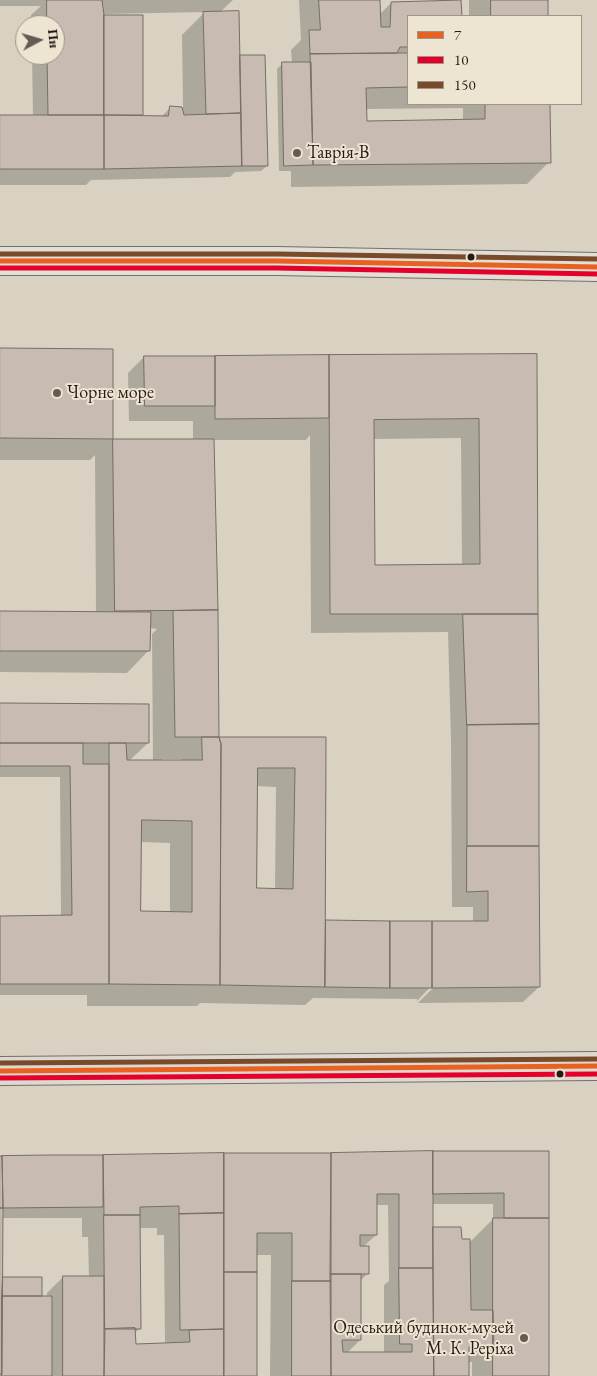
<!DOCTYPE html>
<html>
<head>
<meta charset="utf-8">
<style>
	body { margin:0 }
	#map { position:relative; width:597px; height:1376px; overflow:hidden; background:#d9d2c3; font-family:"EB Garamond",serif }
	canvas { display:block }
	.legend { position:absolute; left:407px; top:15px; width:175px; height:90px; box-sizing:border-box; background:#ede4d2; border:1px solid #9e9487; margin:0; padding:6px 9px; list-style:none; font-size:15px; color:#271b16 }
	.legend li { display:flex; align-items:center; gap:10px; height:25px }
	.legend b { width:25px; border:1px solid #9e9487 }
	.north { position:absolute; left:15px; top:15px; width:50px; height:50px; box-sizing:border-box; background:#ede4d2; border:1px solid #9e9487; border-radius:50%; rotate:84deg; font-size:14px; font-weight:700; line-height:20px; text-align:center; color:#271b16 }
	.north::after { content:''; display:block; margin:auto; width:18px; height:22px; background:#655b53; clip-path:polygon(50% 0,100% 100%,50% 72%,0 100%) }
</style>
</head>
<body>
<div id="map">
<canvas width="597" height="1376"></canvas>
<ul class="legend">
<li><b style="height:6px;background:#e86121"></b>7</li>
<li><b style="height:6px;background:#e4002b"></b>10</li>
<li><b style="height:6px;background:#7a4b2a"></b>150</li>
</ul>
<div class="north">Пн</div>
</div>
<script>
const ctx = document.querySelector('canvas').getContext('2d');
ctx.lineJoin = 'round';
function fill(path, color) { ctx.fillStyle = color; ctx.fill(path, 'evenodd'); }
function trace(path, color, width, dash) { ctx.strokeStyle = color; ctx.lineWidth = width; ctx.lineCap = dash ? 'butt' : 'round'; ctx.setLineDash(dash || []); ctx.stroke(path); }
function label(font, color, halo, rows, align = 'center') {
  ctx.font = font + ' "EB Garamond",serif'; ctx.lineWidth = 4; ctx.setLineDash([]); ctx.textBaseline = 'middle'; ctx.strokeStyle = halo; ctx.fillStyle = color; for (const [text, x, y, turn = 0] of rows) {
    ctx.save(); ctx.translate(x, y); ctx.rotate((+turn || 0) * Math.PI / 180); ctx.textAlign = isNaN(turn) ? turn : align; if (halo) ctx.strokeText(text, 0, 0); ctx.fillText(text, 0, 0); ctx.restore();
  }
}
fill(new Path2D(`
	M0 0H233L220 12 239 59 241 57 267 166 261 171 235 172 230 177 91 180 86 185H0V116H33L32 55H55V25H31V15L41 6H0ZM205 12 182 35 183 108H170L161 117H140L142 114 105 14Z
	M299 0H379V15L391 3 459 1 461 16H408V104H549V162L527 184 291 187V171H279L277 69 283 63H292L291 50 301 40ZM463 108V121L366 122 365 109Z
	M469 0H547V16H469Z
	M0 350H112V440H193V421H129L128 373 144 357 536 355 539 987 523 1002 418 1003 437 984 435 982 417 1001V999L313 998 305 1005 200 1003 197 1006H87V995H0V917L61 916 60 777H0V705L148 743 129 761H153L152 634 157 629 149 628V650L127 673 0 672V612L96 613 95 455 90 460H0ZM310 435 311 633 448 632 451 741 452 907H473V922H324L325 738H218L213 440H306ZM461 438 462 565 374 566 373 439ZM162 759H181V761H162ZM256 786 276 787 275 890H255ZM141 842 170 843V913H140Z
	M547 1152 548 1376H472V1362H468V1376H270L271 1255H256V1376H0V1156ZM432 1204H493V1219L469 1243 460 1241V1228H432ZM376 1205H388L389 1281 384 1285V1353H347L360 1340V1281L368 1273 363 1247 376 1235ZM1 1218H82V1237H88L89 1277H63L47 1293V1297H39L3 1278 1 1280ZM139 1228H157V1235H164L165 1344 134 1345V1334L140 1328ZM1 1282H4L1 1300Z`), '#0003');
const building = new Path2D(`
	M47 0H102L104 15V115H48L47 55H55V25H47Z
	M319 0H380L381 27H390L391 2 461 0 462 16H408V47H400L397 53 310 54 309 30H320Z
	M491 0H548V16H491Z
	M239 11 241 113 206 114 203 12Z
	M104 15H143V115H104Z
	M397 53H408V87L366 88 367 121 485 119V104H550L551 163 313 165 310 54Z
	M240 55H265L268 166H242Z
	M282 62H311L313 165 284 166Z
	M170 106 182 107 184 115 241 113 242 166 104 169V115L168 116Z
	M0 115H104V169H0Z
	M0 348 113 349V439L0 438Z
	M537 354 538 614H330L329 355ZM479 419 480 564 375 565 374 420Z
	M329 355V418L215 419V356Z
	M144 356H215V406H145Z
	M113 439H214L218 610 115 611Z
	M218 610 219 737H175L173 611Z
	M0 611 151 612 150 651H0Z
	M463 614H538L539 724 467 725Z
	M0 703 149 704V743H0Z
	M539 724V846H467V725Z
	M202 737H219L221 744 220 985 109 984V743H126L127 760H202ZM142 820 192 821V912L141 911Z
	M219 737H326L325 987 220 985 221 744ZM258 768H295L293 889 257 888Z
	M0 743H83V764H109V984H0V916L72 915 70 766H0Z
	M467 846H539L540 987 432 988V921H488V891L467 892Z
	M326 920 390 921V988L325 987Z
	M390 921H432V988H390Z
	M433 1151V1268H399V1194H377V1235H360V1246H369V1274H330L331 1153Z
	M433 1151H549V1218H504V1193L433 1194Z
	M224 1153H331V1281H292V1233H257V1272H224Z
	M224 1153V1213L179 1214V1206L140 1207V1215H104L103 1155Z
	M51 1155H103V1207L3 1208 2 1156Z
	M0 1156H2L3 1208H0Z
	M0 1208H3L2 1374H0Z
	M224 1213V1329L180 1330 179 1214Z
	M104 1215H140L141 1329H105Z
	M493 1218H549V1376H493Z
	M433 1227H461L462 1239H470L471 1310H493L494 1347H469V1376H434Z
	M399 1268H433L434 1376H331L330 1274H361V1340H342L343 1352H412V1344H400Z
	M224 1272H257V1376H224Z
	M63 1276H104V1376H63Z
	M3 1277H42V1296H2Z
	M292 1281H331V1376H292Z
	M2 1296H52V1376H2Z
	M135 1328 136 1344 190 1342 189 1330 224 1329V1376H104L105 1329Z`);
fill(building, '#c8bbb1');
trace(building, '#746e67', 1);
const secondary = new Path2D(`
	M0 261H277L597 267`);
const primary = new Path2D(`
	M0 1071 597 1066`);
trace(secondary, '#746e67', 30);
trace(primary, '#746e67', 30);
trace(secondary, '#e2dfd7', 28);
trace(primary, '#ddd9d1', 28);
trace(new Path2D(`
	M0 261H277L597 267
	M0 1071 597 1066`), '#e86121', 5);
trace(new Path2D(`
	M0 268H277L597 274
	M0 1078 597 1074`), '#e4002b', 5);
trace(new Path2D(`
	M0 254H277L597 259
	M0 1063 597 1059`), '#7a4b2a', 5);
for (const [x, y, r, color] of [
	[297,153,5,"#655b53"],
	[471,257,4.5,"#271b16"],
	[57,393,5,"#655b53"],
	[560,1074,4.5,"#271b16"],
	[524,1338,5,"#655b53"]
]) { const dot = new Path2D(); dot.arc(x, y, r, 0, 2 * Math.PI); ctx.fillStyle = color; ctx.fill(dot); trace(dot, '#ede4d2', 2); }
label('18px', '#271b16', '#ede4d2', [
	["Таврія-В",307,153],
	["Чорне море",67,393],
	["Одеський будинок-музей",514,1328,"right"],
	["М. К. Реріха",514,1349,"right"]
], 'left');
</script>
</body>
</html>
